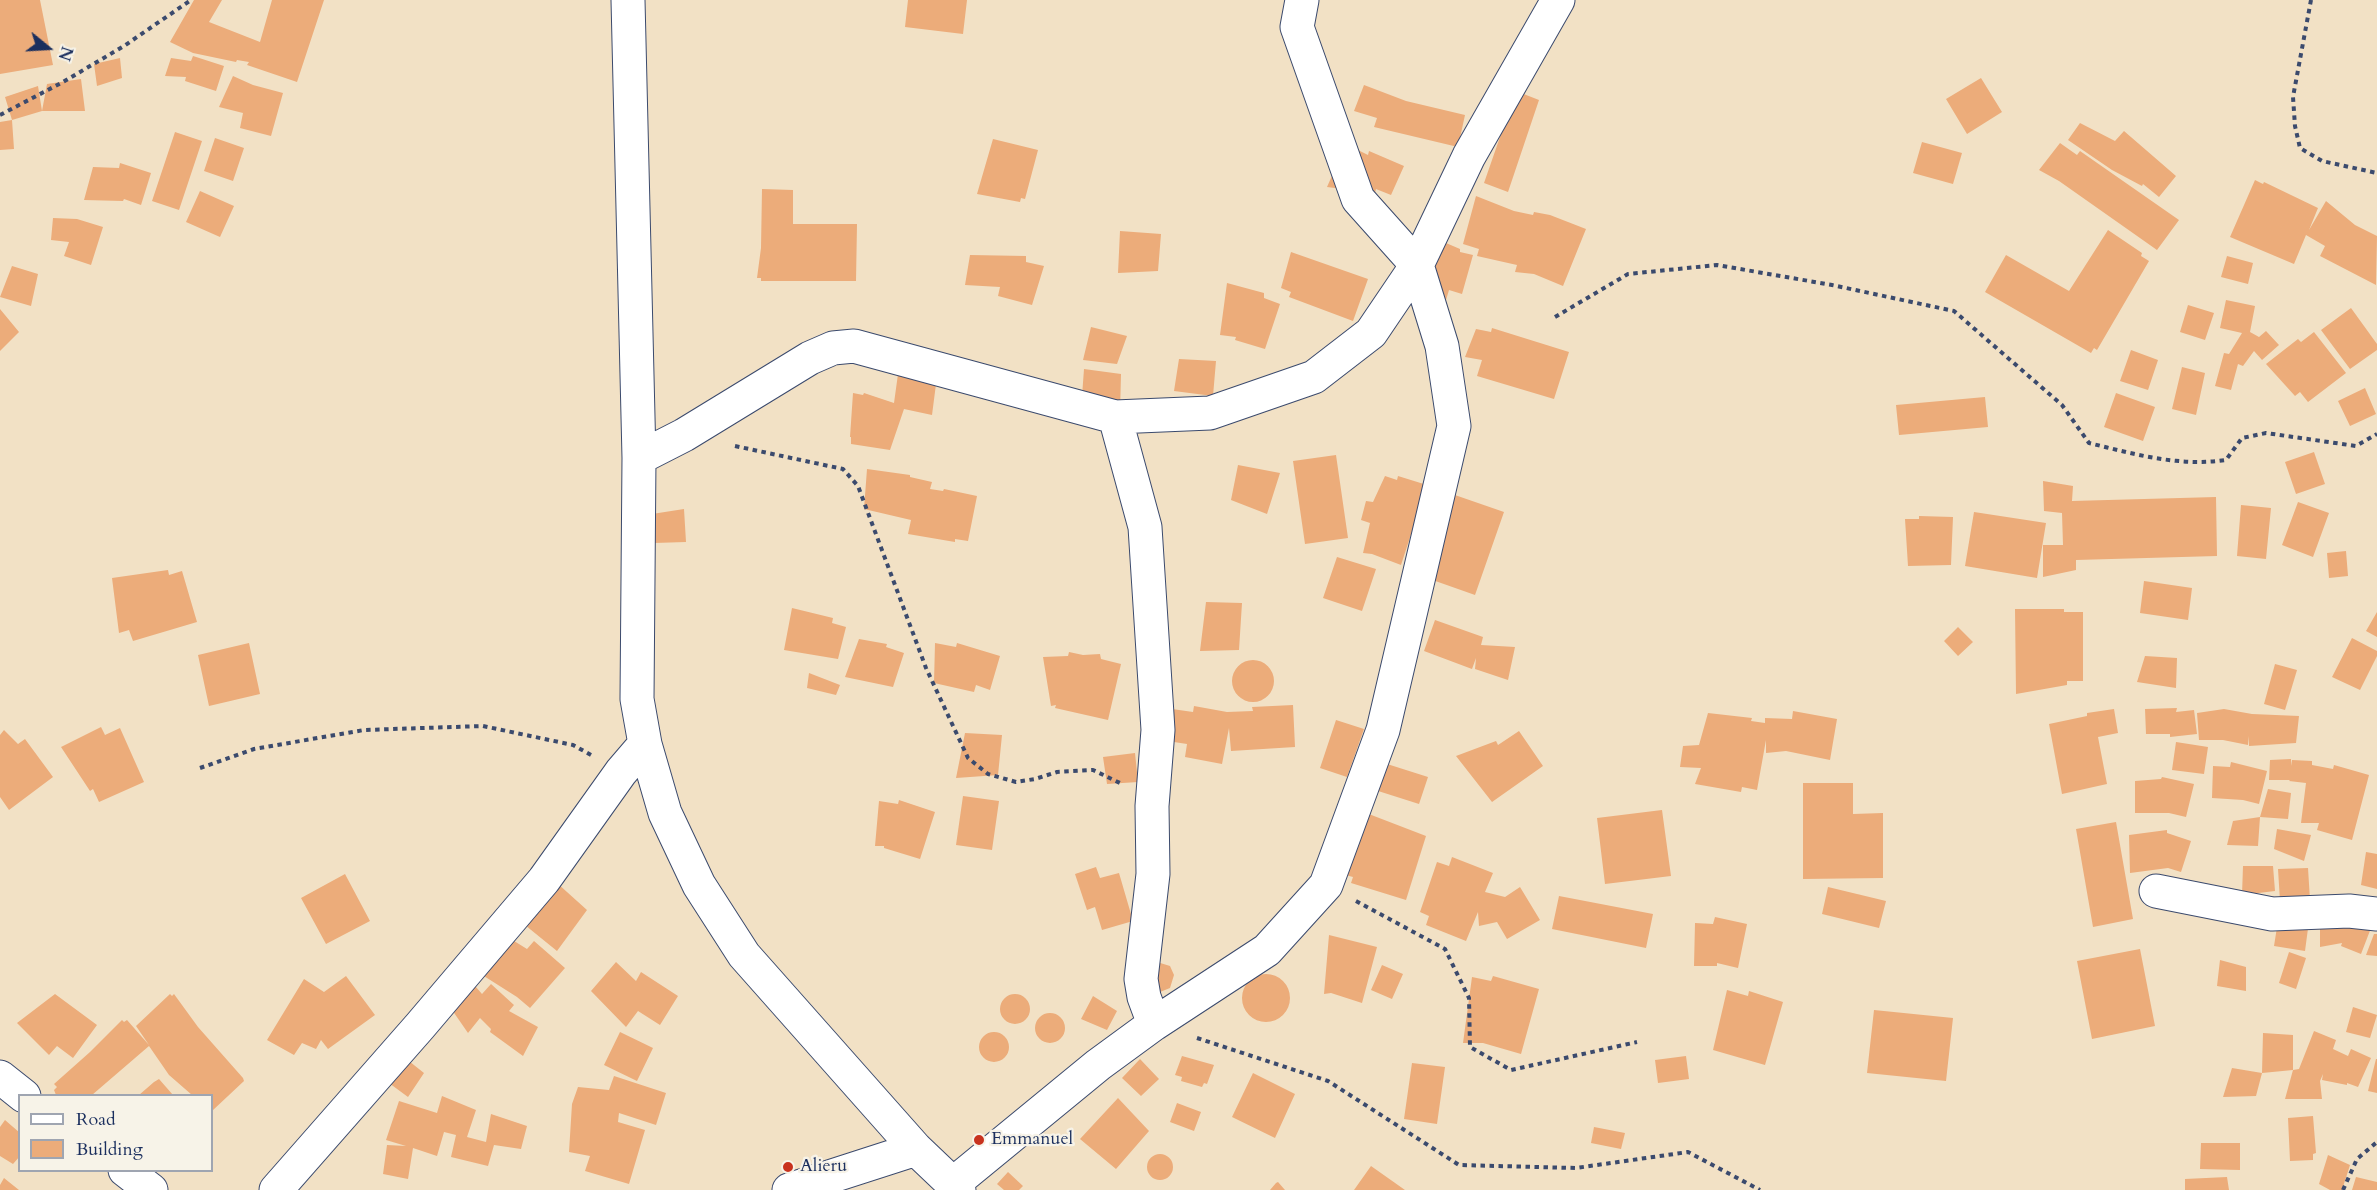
<!DOCTYPE html>
<html>
<head>
<meta charset="utf-8">
<style>
	body { margin:0 }
	#map { position:relative; width:2377px; height:1190px; overflow:hidden; background:#f2e1c5; font-family:Cardo,serif }
	canvas { display:block }
	.legend { position:absolute; left:18px; top:1094px; width:195px; height:78px; box-sizing:border-box; background:#f7f3e8; border:2px solid #9fa5b1; margin:0; padding:8px 10px; list-style:none; font-size:18px; color:#1b2f5e }
	.legend li { display:flex; align-items:center; gap:12px; height:30px }
	.legend b { width:30px; border:2px solid #9fa5b1 }
	.north { position:absolute; left:18px; top:18px; width:60px; height:60px; -webkit-text-stroke:4px #f7f3e8; paint-order:stroke; rotate:108deg; font-size:16px; font-weight:700; line-height:24px; text-align:center; color:#1b2f5e }
	.north::after { content:''; display:block; margin:auto; width:21px; height:27px; background:#1b2f5e; clip-path:polygon(50% 0,100% 100%,50% 72%,0 100%) }
</style>
</head>
<body>
<div id="map">
<canvas width="2377" height="1190"></canvas>
<ul class="legend">
<li><b style="height:8px;background:#fff"></b>Road</li>
<li><b style="height:16px;background:#ecac7a"></b>Building</li>
</ul>
<div class="north">N</div>
</div>
<script>
const ctx = document.querySelector('canvas').getContext('2d');
ctx.lineJoin = 'round';
function fill(path, color) { ctx.fillStyle = color; ctx.fill(path, 'evenodd'); }
function trace(path, color, width, dash) { ctx.strokeStyle = color; ctx.lineWidth = width; ctx.lineCap = dash ? 'butt' : 'round'; ctx.setLineDash(dash || []); ctx.stroke(path); }
function label(font, color, halo, rows, align = 'center') {
  ctx.font = font + ' Cardo,serif'; ctx.lineWidth = 4.5; ctx.setLineDash([]); ctx.textBaseline = 'middle'; ctx.strokeStyle = halo; ctx.fillStyle = color; for (const [text, x, y, turn = 0] of rows) {
    ctx.save(); ctx.translate(x, y); ctx.rotate((+turn || 0) * Math.PI / 180); ctx.textAlign = isNaN(turn) ? turn : align; if (halo) ctx.strokeText(text, 0, 0); ctx.fillText(text, 0, 0); ctx.restore();
  }
}
fill(new Path2D(`
	M0 0H40L53 65 0 74Z
	M194 0H222L209 22 260 42 272 0H324L297 82 247 65 249 62 237 60 236 62 193 53 170 42Z
	M908 0H967L963 34 905 27Z
	M193 56 224 66 216 91 185 81 186 77 165 76 171 58 191 61Z
	M120 58 122 78 97 86 94 64Z
	M233 76 253 85 283 93 271 136 240 128 243 113 219 107Z
	M1981 78 2002 112 1967 134 1946 99Z
	M81 79 85 111H42L47 84Z
	M1364 85 1406 101 1465 115 1458 147 1374 127 1377 118 1354 111Z
	M38 86 42 111 12 120 5 97Z
	M1516 91 1539 100 1508 192 1484 183Z
	M12 120 14 149 0 150V122Z
	M2080 123 2115 141 2124 131 2176 176 2159 197 2143 184 2142 186 2112 170 2068 140Z
	M175 132 202 141 179 210 152 201Z
	M215 138 244 148 233 181 204 171Z
	M993 139 1038 150 1025 199 1021 198 1020 202 977 194Z
	M1922 142 1962 153 1953 184 1913 173Z
	M2060 143 2077 155 2080 151 2179 220 2157 250 2059 181 2039 170Z
	M1346 144 1368 155 1369 151 1404 166 1391 195 1376 189 1375 193 1327 187Z
	M120 163 151 173 141 205 124 199 123 201 84 200 93 167 119 168Z
	M2255 180 2263 184 2264 182 2318 208 2309 230 2326 201 2355 225 2377 236 2376 285 2320 256 2325 246 2306 235 2294 264 2230 237Z
	M762 189 793 190V224H857L856 281H761V278H757L761 248Z
	M200 191 234 206 220 237 186 222Z
	M1476 196 1514 211 1533 215 1534 212 1550 215 1586 229 1563 286 1534 274 1515 272 1517 265 1477 256 1479 249 1463 244Z
	M53 218 77 219 103 227 91 265 64 256 69 242 51 240Z
	M2108 230 2142 253 2141 256 2149 261 2097 350 2094 348 2091 353 1985 292 2006 255 2069 291Z
	M1120 231 1161 234 1158 271 1118 273Z
	M1432 237 1460 249V252L1473 255 1462 294 1449 290 1446 300 1412 298Z
	M1291 252 1368 279 1353 321 1289 297 1291 292 1281 288Z
	M970 255 1026 256V262L1044 266 1032 305 998 296 1000 287 965 285Z
	M2227 256 2253 263 2248 284 2221 277Z
	M12 266 38 274 31 306 0 297Z
	M1227 283 1264 293V298L1280 304 1265 349 1235 340 1236 337 1220 335Z
	M2226 300 2255 306 2250 332 2259 337 2266 331 2279 345 2262 360 2254 351 2243 366 2238 364 2231 390 2215 386 2224 353 2229 354 2242 333 2220 328Z
	M2188 305 2214 313 2205 340 2180 332Z
	M2351 308 2377 344V350L2350 369 2321 330Z
	M0 309 19 332 0 351Z
	M1091 327 1127 336 1117 364 1083 360Z
	M1492 328 1569 352 1554 399 1477 376 1482 360 1465 357 1476 329 1491 332Z
	M2314 332 2346 373 2308 402 2300 392 2295 396 2266 364 2298 339 2301 342Z
	M2131 350 2158 360 2148 390 2120 381Z
	M1179 359 1216 361 1213 396 1174 391Z
	M2182 367 2205 373 2196 415 2172 409Z
	M1084 369 1121 374 1120 413 1081 410Z
	M898 374 936 384 932 415 904 409 890 450 851 444V437H850L853 393 863 395 864 393 894 403Z
	M2365 388 2376 414 2350 426 2338 401Z
	M2116 393 2155 407 2143 441 2104 427Z
	M1985 397 1988 427 1899 435 1896 405Z
	M2314 452 2325 484 2296 494 2285 462Z
	M1336 455 1348 538 1305 544 1293 461Z
	M1238 465 1280 473 1267 514 1231 500Z
	M867 469 910 475V477L932 482 930 489 943 491 944 489 977 496 968 541 955 539V542L908 534 911 520 864 509Z
	M1385 476 1397 480 1398 476 1427 485 1401 565 1372 554 1363 553 1370 523 1361 520 1366 501 1373 502Z
	M2043 481 2073 486 2072 501 2216 497 2217 556 2076 560V570L2043 577V545H2063L2062 513 2044 511Z
	M1452 494 1504 512 1475 595 1424 577Z
	M2298 502 2329 513 2313 557 2282 545Z
	M2241 505 2271 508 2266 559 2237 556Z
	M684 509 686 542 654 543 652 514Z
	M1974 512 2046 523 2037 578 1965 566Z
	M1919 516 1953 517 1951 565 1908 566 1905 519H1919Z
	M2346 551 2348 576 2329 578 2327 553Z
	M1337 557 1376 569 1362 611 1323 598Z
	M168 570 169 575 182 571 197 622 133 641 129 630 119 633 112 578Z
	M2144 581 2192 588 2188 620 2140 613Z
	M1206 602 1242 603 1239 650 1200 651Z
	M792 608 833 618 832 623 846 627 838 659 784 650Z
	M2015 609H2064V612H2083V681H2067V685L2016 694Z
	M2377 612V637L2366 631Z
	M1435 620 1483 637 1481 645 1515 647 1508 680 1475 669 1476 658 1472 669 1424 651Z
	M1958 627 1973 642 1958 656 1944 641Z
	M2352 638 2377 651V656L2360 690 2332 677Z
	M859 639 887 644 886 647 904 653 893 687 845 677Z
	M249 643 260 694 209 706 198 655Z
	M935 643 956 647 957 643 1000 656 990 690 976 685 974 692 934 683Z
	M1069 652 1083 655 1100 654 1101 659 1121 664 1108 720 1055 708 1056 705 1051 706 1043 657 1068 656Z
	M2145 656 2177 658 2176 688 2137 682Z
	M1232 681a21 21 0 1 1 42 0a21 21 0 1 1-42 0Z
	M2275 664 2297 670 2285 710 2264 704Z
	M809 673 840 685 836 695 807 688Z
	M1293 705 1295 747 1231 751 1229 728 1222 764 1185 757 1187 744 1161 740 1172 709 1193 712 1194 706 1227 712 1253 711 1252 707Z
	M2177 708 2176 712 2194 710 2197 734 2170 737V734H2146L2145 709Z
	M2114 709 2118 733 2098 737 2107 784 2062 794 2049 724 2087 716V713Z
	M2224 709 2252 714 2299 716 2296 743 2249 746V736L2248 745 2223 740H2199L2197 713Z
	M1793 711 1837 719 1830 760 1786 751 1766 753V740L1757 790 1742 787 1741 792 1695 784 1701 768 1680 767 1683 746 1699 745 1708 713 1752 718 1751 721 1765 723V718L1792 719Z
	M1336 720 1364 729 1347 777 1320 768Z
	M101 727 105 735 120 728 144 782 99 802 93 789 90 791 61 747Z
	M4 730 18 744 25 739 53 777 9 810 0 797V735Z
	M1519 731 1543 766 1492 802 1456 756 1496 741 1498 745Z
	M965 733 1002 735 998 775 956 778Z
	M2176 742 2208 747 2204 774 2172 770Z
	M1135 753 1138 782 1107 784 1103 757Z
	M2291 759V766L2292 760 2312 761V765L2333 769 2334 765 2369 775 2352 840 2317 830 2319 823H2301L2306 783 2289 781 2290 780H2269L2270 760Z
	M2231 762 2267 771 2259 804 2243 800 2212 798 2213 766 2230 767Z
	M1384 763 1428 777 1419 804 1375 790Z
	M2162 777 2194 784 2186 817 2169 813H2135V781L2161 779Z
	M1803 783H1853V814L1883 813V878L1803 879Z
	M2268 789 2291 793 2288 819 2260 817Z
	M963 796 999 801 992 850 956 845Z
	M899 800 935 812 920 859 884 848V846H875L879 801 898 804Z
	M1662 810 1671 876 1605 884 1597 818Z
	M1361 811 1426 836 1406 900 1351 883 1353 877 1330 871Z
	M2260 817 2258 846 2227 845 2233 821Z
	M2116 822 2133 919 2093 927 2076 829Z
	M2277 829 2311 835 2304 861 2274 849Z
	M2167 830V833L2191 841 2181 872 2168 868 2130 873 2129 835Z
	M2366 852 2377 854V889L2361 885Z
	M1452 857 1493 873 1485 892 1505 897 1520 887 1540 920 1507 939 1497 922 1479 926 1478 912 1466 941 1426 925 1429 916 1420 912 1437 862 1449 866Z
	M2243 866H2273L2275 891 2242 895Z
	M1096 867 1100 878 1119 873 1133 921 1102 930 1095 907 1087 910 1075 874Z
	M2308 868 2310 900 2280 901 2278 869Z
	M345 874 370 921 326 944 301 898Z
	M557 883 587 910 557 951 520 921Z
	M1828 887 1886 901 1879 928 1822 914Z
	M1559 896 1653 914 1646 948 1552 929Z
	M2320 908 2371 928 2361 954 2341 946 2342 943 2320 947Z
	M1715 917 1747 924 1738 968 1717 963V966H1694L1695 923 1713 924Z
	M2278 921H2309L2305 951 2274 946Z
	M2374 934H2377V956L2366 955Z
	M1329 935 1377 947 1362 1003 1331 993 1324 994Z
	M506 936 527 949 534 941 565 968 530 1008 517 997 476 971Z
	M2140 949 2155 1026 2092 1039 2077 961Z
	M2289 952 2306 958 2296 989 2279 983Z
	M2220 960 2246 967V991L2217 986Z
	M616 962 636 981 641 972 678 996 660 1025 638 1011 626 1027 591 991Z
	M1157 962 1170 966 1174 975 1170 988 1160 992H1155Z
	M1382 965 1403 974 1392 999 1371 990Z
	M1242 998a24 24 0 1 1 48 0a24 24 0 1 1-48 0Z
	M346 976 375 1015 328 1049 321 1040 316 1049 302 1043 294 1055 267 1040 304 979 324 992Z
	M1493 976 1539 989 1521 1054 1483 1043H1463L1472 977 1491 981Z
	M469 979 482 994 491 984 514 1005 509 1011 538 1027 523 1056 490 1032 491 1029 480 1018 468 1033 450 1007Z
	M1727 990 1748 996 1749 991 1783 1002 1765 1065 1713 1050Z
	M55 994 97 1025 73 1058 57 1046 49 1055 17 1023Z
	M170 994 172 996 174 994 198 1027 243 1078 244 1081 212 1111V1095H192L169 1075 149 1046 92 1095H56L54 1090 57 1087 54 1084 90 1052 122 1020 124 1022 127 1020 149 1045 136 1026Z
	M1000 1009a15 15 0 1 1 30 0a15 15 0 1 1-30 0Z
	M1093 996 1117 1011 1107 1030 1081 1019Z
	M2353 1007 2377 1015 2370 1038 2346 1032Z
	M1874 1010 1953 1018 1946 1081 1867 1073Z
	M1035 1028a15 15 0 1 1 30 0a15 15 0 1 1-30 0Z
	M2314 1031 2336 1040 2333 1049 2348 1056 2351 1049 2371 1058 2358 1087 2347 1083V1085L2322 1080 2323 1074 2320 1081 2322 1099H2285L2293 1070 2299 1069Z
	M979 1047a15 15 0 1 1 30 0a15 15 0 1 1-30 0Z
	M620 1032 653 1048 637 1081 604 1065Z
	M2263 1033 2293 1035V1070L2262 1073Z
	M390 1046 424 1073 408 1097 374 1072Z
	M1182 1056 1214 1065 1207 1084 1204 1083 1202 1087 1181 1081 1182 1077 1175 1075Z
	M1686 1056 1689 1079 1658 1083 1655 1060Z
	M1140 1059 1159 1079 1141 1096 1122 1078Z
	M2376 1059H2377V1093L2368 1091Z
	M1412 1063 1445 1067 1437 1124 1404 1119Z
	M2232 1068 2262 1073 2256 1096 2223 1097Z
	M1253 1073 1295 1094 1275 1138 1232 1117Z
	M614 1076 666 1093 656 1125 619 1113 618 1122 645 1130 629 1184 585 1171 590 1156 569 1152 572 1104 578 1087 609 1090Z
	M159 1079 173 1095H139L154 1082Z
	M442 1096 476 1110 467 1137 486 1142 491 1114 527 1126 521 1149 494 1145 488 1166 451 1157 456 1135 444 1132 437 1156 413 1148 408 1179 383 1174 387 1145 406 1146 386 1140 399 1101 437 1113Z
	M1118 1098 1149 1131 1116 1169 1080 1139Z
	M1177 1103 1201 1112 1194 1131 1170 1122Z
	M2313 1116 2316 1153 2313 1154V1160L2290 1161 2288 1118Z
	M5 1120 20 1133V1156L13 1164 0 1156V1127Z
	M1594 1127 1625 1133 1621 1149 1591 1143Z
	M2201 1143H2240V1170L2200 1169Z
	M1147 1167a13 13 0 1 1 26 0a13 13 0 1 1-26 0Z
	M2328 1155 2350 1165 2342 1190H2330L2319 1184Z
	M1371 1166 1405 1190H1354Z
	M1008 1172 1023 1186 1019 1190H1004L997 1184Z
	M2227 1177 2229 1190H2185V1179Z
	M2356 1177 2377 1182V1190H2352Z
	M4 1178 19 1190H0V1185Z
	M1278 1182 1285 1190H1270L1276 1183Z`), '#ecac7a');
const minor = new Path2D(`
	M628 0 639 458 637 699 645 744 665 813 699 885 744 955 916 1149 959 1190
	M1115 417 1145 527 1158 730 1152 806 1153 874 1141 979 1144 997 1154 1024
	M639 458 684 435 810 358 833 348 854 346 1115 417 1210 413 1314 377 1371 333 1417 265 1469 156 1558 0
	M2156 891 2272 914 2349 911 2377 914
	M0 1077 24 1096
	M125 1170 151 1190
	M953 1184 1098 1065 1154 1024 1267 950 1326 885 1383 730 1454 426 1442 346 1417 265 1358 199 1297 27 1302 0
	M276 1190 420 1026 544 880 621 772 645 744
	M789 1190 916 1149`);
trace(minor, '#3b4a6d', 35);
trace(new Path2D(`
	M2311 0 2293 97 2295 126 2300 148 2322 161 2377 173
	M0 115 63 82 124 46 191 0
	M1555 317 1628 274 1717 265 1832 285 1954 311 2062 405 2089 443C2134 454 2179 467 2226 460L2242 438 2266 433 2356 446 2377 434
	M735 446 843 469 858 486 926 668 968 758 988 774 1016 782 1035 779 1057 772 1093 770 1120 783
	M200 768 254 749 364 730 483 726 573 745 591 755
	M1356 901 1445 949 1469 998 1470 1047 1511 1070 1637 1042
	M1197 1038 1328 1081 1459 1165 1576 1168 1688 1152 1760 1190
	M2343 1190 2357 1159 2377 1142`), '#3b4a6d', 4, [4.5, 4.5]);
trace(minor, '#fff', 33);
for (const [x, y, r, color] of [
	[979,1140,6,"#c8321e"],
	[788,1167,6,"#c8321e"]
]) { const dot = new Path2D(); dot.arc(x, y, r, 0, 2 * Math.PI); ctx.fillStyle = color; ctx.fill(dot); trace(dot, '#f7f3e8', 2); }
label('18px', '#1b2f5e', '#f7f3e8', [
	["Emmanuel",991,1140],
	["Alieru",800,1167]
], 'left');
</script>
</body>
</html>
